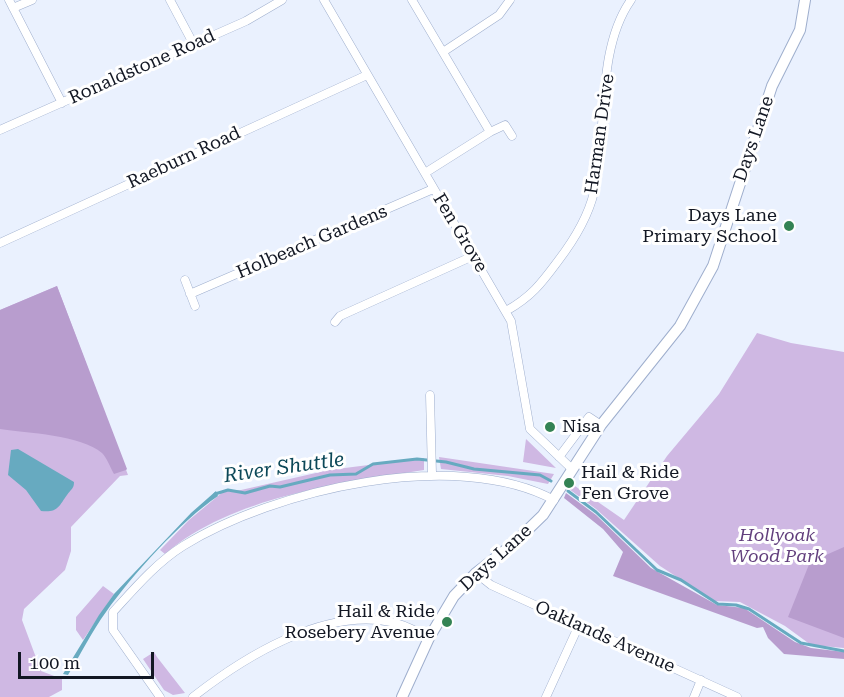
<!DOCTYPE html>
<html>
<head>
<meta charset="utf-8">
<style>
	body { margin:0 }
	#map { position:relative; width:844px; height:697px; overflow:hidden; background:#eaf1fe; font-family:"Roboto Serif",serif }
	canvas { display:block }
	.scale { position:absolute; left:18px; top:652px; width:136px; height:27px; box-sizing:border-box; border:3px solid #121723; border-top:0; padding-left:8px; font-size:18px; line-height:21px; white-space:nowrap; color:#121723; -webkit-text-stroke:4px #fff; paint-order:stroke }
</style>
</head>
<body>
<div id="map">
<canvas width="844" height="697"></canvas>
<div class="scale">100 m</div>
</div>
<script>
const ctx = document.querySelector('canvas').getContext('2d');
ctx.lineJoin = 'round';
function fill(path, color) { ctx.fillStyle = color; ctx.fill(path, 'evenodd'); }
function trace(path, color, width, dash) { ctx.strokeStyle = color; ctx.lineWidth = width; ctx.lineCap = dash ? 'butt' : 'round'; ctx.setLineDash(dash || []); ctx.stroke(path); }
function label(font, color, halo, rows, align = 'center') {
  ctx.font = font + ' "Roboto Serif",serif'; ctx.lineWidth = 6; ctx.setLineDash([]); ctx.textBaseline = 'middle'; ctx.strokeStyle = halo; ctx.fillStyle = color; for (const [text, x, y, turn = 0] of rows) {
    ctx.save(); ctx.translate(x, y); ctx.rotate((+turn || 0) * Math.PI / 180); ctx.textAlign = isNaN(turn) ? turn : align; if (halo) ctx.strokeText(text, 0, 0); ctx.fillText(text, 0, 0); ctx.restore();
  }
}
fill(new Path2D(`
	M57 286 128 475 120 476 71 527V551L65 570 24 609 22 620 41 671 62 679V690L49 697H0V310Z
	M757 333 791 343 844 352V648L811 645 785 626 740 602 714 601 660 566 596 509 569 489 572 484 624 520 667 456 719 394Z
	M526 439 556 468 523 462Z
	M439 457 554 474 548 484 508 476 441 469Z
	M424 458V470C338 484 233 496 165 554L160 550 189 520 224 491 241 490 329 470Z
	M103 586 114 594 83 640 76 630V617Z
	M154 652 157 657 185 693 173 695 164 690 143 659Z`), '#cfb8e3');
fill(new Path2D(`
	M57 286 127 469 126 470 114 474C110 467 107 458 102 453 81 435 27 433 0 429V310Z
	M566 493 596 515 651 568 717 605 744 608 795 642 811 648 844 652V659L784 654 768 638 763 627 757 628 613 576 623 552 603 529 564 498Z
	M844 547V638L788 617 810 562Z`), '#b89dce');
fill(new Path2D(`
	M18 449 74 482C74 489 71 489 67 495 59 506 58 513 41 511L26 490 8 475 11 450Z
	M216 491 218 496C181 521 132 575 106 612 92 631 81 654 68 675L63 674 99 615 114 594 191 513Z`), '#67aac0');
trace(new Path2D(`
	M568 491 596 512 657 570 681 580 718 604 736 605 749 609 801 643 844 651
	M215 494 228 490 245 493 270 486 280 487 330 475 356 474 373 464 417 459 446 462 474 469 540 475 551 481`), '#67aac0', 3);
const minor = new Path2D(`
	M9 0 62 103
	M170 0 194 45
	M324 0 511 321 530 429 572 469
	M412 0 490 132 425 173
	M13 8 32 0
	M443 52 499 15 510 0
	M0 130 246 21 282 0
	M490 132 505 125 512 136
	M0 243 367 75
	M185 280 195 306
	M190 294 433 189
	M506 311C531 297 541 284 558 261 574 240 588 218 594 192 608 133 595 51 631 0
	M335 322 340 316 473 256
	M430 395 432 474
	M559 457 589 417 601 425
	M476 573 491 585 737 697
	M160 697 113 630V612C134 589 156 563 183 546 273 490 456 447 554 500
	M193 697C244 657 323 608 391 622 405 624 417 632 429 638
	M546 697 579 625
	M694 697 701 680`);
const tertiary = new Path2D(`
	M402 697 429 638 454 596 476 573 512 545 543 515 601 425 680 326 713 266 772 86 800 30 805 0`);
trace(minor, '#9eaecd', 9);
trace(tertiary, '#9eaecd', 12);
trace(minor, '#fff', 8);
trace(tertiary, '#fff', 10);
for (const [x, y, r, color] of [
	[789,226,6,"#348354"],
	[550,427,6,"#348354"],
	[569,483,6,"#348354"],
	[447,622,6,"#348354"]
]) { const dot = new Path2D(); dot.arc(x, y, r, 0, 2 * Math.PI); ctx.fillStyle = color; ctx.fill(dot); trace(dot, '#fff', 2); }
label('18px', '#121723', '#fff', [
	["Ronaldstone Road",142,67,-24],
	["Harman Drive",600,134,-82],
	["Days Lane",754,139,-71],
	["Raeburn Road",184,158,-25],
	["Fen Grove",460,233,59],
	["Holbeach Gardens",312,242,-23],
	["Days Lane",496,558,-42],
	["Oaklands Avenue",605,637,24]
]);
label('18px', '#121723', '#fff', [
	["Days Lane",777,216],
	["Primary School",777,237],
	["Nisa",562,427,"left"],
	["Hail & Ride",581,473,"left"],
	["Fen Grove",581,494,"left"],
	["Hail & Ride",435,612],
	["Rosebery Avenue",435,633]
], 'right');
label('italic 18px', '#623f7d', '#fff', [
	["Hollyoak",777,536],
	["Wood Park",777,557]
]);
label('italic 20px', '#0c4858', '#fff', [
	["River Shuttle",284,468,-8]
]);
</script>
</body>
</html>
